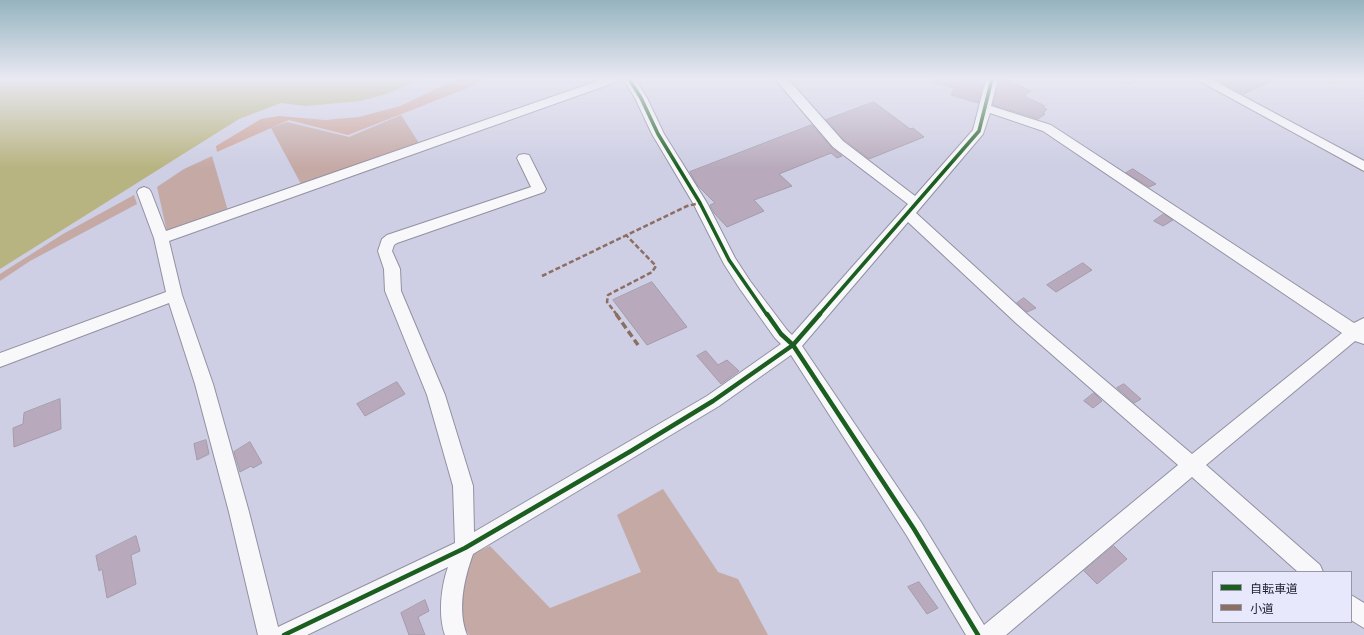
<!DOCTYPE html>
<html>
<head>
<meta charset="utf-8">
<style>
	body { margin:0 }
	#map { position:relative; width:1364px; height:635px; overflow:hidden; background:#cecee4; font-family:Ubuntu,"Noto Sans JP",sans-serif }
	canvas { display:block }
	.legend { position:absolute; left:1212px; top:571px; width:140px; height:52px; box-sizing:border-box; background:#e8e8fd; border:1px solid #9797a9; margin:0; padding:5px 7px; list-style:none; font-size:12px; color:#1d1d2c }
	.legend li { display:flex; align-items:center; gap:8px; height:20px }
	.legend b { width:20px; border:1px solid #9797a9 }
</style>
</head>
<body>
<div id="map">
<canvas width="1364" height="635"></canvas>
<ul class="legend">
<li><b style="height:5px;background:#1b5e20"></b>自転車道</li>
<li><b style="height:5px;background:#8d6e63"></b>小道</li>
</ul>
</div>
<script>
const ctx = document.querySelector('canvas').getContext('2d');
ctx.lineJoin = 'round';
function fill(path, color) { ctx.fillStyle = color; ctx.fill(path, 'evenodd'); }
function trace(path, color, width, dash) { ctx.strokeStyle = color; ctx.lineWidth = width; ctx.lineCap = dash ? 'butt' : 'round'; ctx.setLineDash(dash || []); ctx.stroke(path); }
fill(new Path2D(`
	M401 115 419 143 301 184 271 128 287 122 349 137Z
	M212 156 228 211 167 232 157 187 184 169Z
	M134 195 137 204 30 261 0 281V274L63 234Z
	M663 489 718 572 738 579 768 635H469L459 616 463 571 470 555 490 546 550 608 641 572 617 515Z`), '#c5a9a5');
fill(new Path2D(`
	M457 79H486L473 86 348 135 289 120 217 152 216 146 261 119 279 116 325 120 359 117 400 106Z`), '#cca399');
fill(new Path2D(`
	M0 79H419L390 93 361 101 306 106 281 103 239 119 0 269Z`), '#b8b481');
trace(new Path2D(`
	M1329 79 1333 82`), '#b8b481', 3.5);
const building = new Path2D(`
	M934 79H984L978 103 951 95 954 88 934 83Z
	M999 79H1005L1031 91 1024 96 1045 106 1043 108 1047 109 1043 113 1045 114 1038 119 993 105Z
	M1215 79H1276L1244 94Z
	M874 102 910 129 913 128 924 137 869 159 844 140 826 120Z
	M812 125 832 148 842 156 837 158 831 153 779 174 792 186 754 200 764 211 727 227 714 213 710 205 715 203 697 185 690 172Z
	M1133 169 1156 184 1149 187 1126 173Z
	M1164 214 1173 220 1163 226 1154 221Z
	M1083 263 1092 270 1056 292 1047 285Z
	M652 282 687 327 647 345 613 300Z
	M1024 298 1036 308 1027 312 1017 303Z
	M706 351 718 365 727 360 739 371 721 384 697 356Z
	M397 382 405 394 365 416 357 404Z
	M1124 384 1141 399 1134 403 1117 388Z
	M1094 393 1102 401 1093 408 1084 401Z
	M60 399 61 429 14 447 13 428 23 424 24 413Z
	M206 440 209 454 197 460 194 444Z
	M250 442 262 463 253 468 251 466 240 472 234 452Z
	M136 536 140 551 131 555 136 584 107 598 102 569 99 571 96 556Z
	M1114 546 1127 559 1097 584 1084 571Z
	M919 582 938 608 927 614 908 587Z
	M425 600 429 611 418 617 425 635H409L401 613Z`);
fill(building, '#b8aabc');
trace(building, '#a39ba9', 1);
const minor = new Path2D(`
	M603 79H621L619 81 169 241 182 295 213 384 249 512 278 627 455 543 453 486 427 395 385 291 384 269 378 251 382 239 387 235 531 187 517 158 519 155 524 154 529 155 546 189 544 192 397 243 394 245 392 251 400 269 401 291 445 395 473 486 474 532 707 396 781 344 775 338 740 289 724 264 693 203 652 134 635 98 623 79H635L647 98 664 134 707 203 735 258 750 281 787 330 792 335 908 204 833 147 775 79H788L843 141 915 196 973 130 986 79H998L991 106 1051 125 1354 323 1364 318V344L1355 341 1206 465 1320 565 1323 572H1298L1192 477 1006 635H966L907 536 791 355 719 406 473 554C464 579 457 610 467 635H445C438 615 441 587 448 567L307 635H258L229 512 195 384 169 303 0 367V353L166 292 154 238 137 192 139 189 144 187 149 189 151 192 166 231ZM990 113 1043 131 1342 333 1192 454 1028 315 916 213 983 134ZM908 222 1016 323 1178 465 984 625 921 522 802 346Z
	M1122 79H1135L1129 83 1124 81Z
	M1196 79H1211L1364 161V171Z
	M1351 595 1364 603V628L1351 620Z`);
trace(minor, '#9291a2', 2);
fill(minor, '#f8f8fb');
trace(new Path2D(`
	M542 276 687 206 700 203
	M617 315 607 302 608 295 652 272 656 266 626 235`), '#8d6e63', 2.5, [5, 2.5]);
trace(new Path2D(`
	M616 314 638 345`), '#8d6e63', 3.5, [7, 3.5]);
trace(new Path2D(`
	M629 79 641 98 658 134 700 203 729 260 767 315
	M819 315 979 131 992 79`), '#1b5e20', 3.5);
trace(new Path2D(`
	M767 314 781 334 793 345 914 529 978 635
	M284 635 465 548 631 451 713 401 793 345 820 314`), '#1b5e20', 4.5);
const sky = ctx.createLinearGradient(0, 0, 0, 168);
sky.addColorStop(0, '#95b4bf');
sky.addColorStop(0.47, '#e9e9f3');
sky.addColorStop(1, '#e9e9f300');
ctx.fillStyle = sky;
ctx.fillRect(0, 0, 1364, 168);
</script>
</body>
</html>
